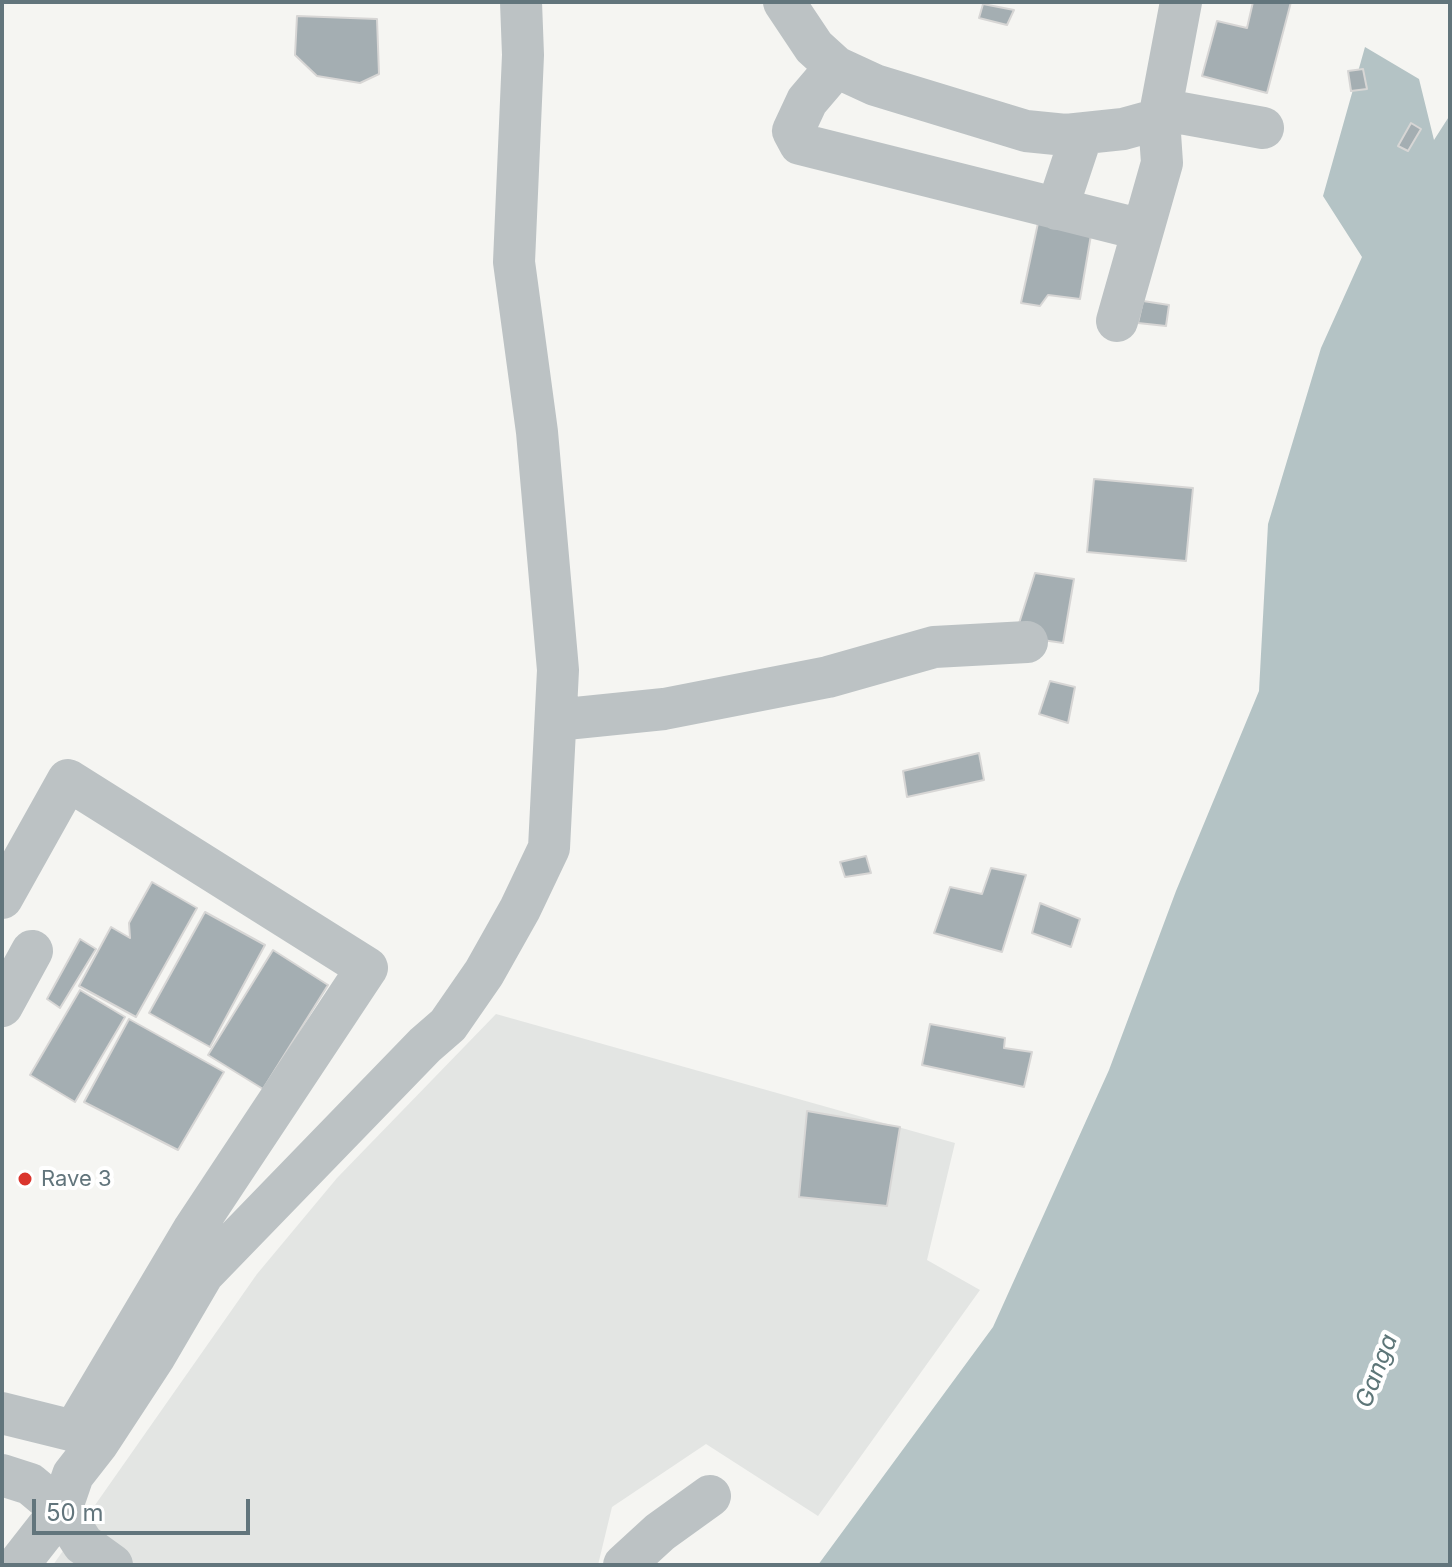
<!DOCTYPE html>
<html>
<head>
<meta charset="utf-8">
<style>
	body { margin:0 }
	#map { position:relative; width:1452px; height:1567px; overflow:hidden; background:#f5f5f2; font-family:Inter,sans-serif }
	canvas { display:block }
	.frame { position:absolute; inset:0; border:4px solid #62757c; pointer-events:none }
	.scale { position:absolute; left:32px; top:1499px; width:218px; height:36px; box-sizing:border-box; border:4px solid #62757c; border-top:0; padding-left:10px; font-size:24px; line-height:28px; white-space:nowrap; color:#62757c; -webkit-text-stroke:6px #fff; paint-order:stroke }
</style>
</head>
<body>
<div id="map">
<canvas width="1452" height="1567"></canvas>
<div class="frame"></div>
<div class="scale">50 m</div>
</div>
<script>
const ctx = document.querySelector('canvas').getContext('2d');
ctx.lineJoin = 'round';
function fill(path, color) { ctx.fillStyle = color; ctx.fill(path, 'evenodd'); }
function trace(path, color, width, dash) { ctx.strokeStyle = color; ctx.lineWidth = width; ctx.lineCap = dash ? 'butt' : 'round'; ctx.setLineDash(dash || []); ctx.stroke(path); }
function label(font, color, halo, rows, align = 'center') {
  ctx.font = font + ' Inter,sans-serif'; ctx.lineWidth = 8; ctx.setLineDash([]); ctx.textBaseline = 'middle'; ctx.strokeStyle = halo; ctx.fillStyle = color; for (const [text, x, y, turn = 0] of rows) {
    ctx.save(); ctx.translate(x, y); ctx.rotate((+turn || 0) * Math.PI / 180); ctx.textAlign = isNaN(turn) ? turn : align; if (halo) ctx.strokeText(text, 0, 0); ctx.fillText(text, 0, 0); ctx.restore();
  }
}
fill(new Path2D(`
	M496 1014 955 1143 927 1260 980 1290 818 1516 706 1444 612 1507 598 1565H53L257 1274 337 1178Z`), '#e3e5e3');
fill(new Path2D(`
	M1365 47 1419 79 1434 140 1450 115V1565H818L993 1327 1109 1070 1176 891 1259 691 1268 524 1321 348 1362 257 1323 196Z`), '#b4c3c5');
const building = new Path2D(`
	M1253 2H1291L1267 93 1202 76 1217 21 1247 28Z
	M983 4 1014 10 1007 25 979 18Z
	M297 16 377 19 379 74 360 83 317 76 295 55Z
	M1363 69 1367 89 1351 91 1348 71Z
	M1411 123 1421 129 1408 151 1398 146Z
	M1038 223 1091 235 1080 299 1048 295 1040 306 1021 303Z
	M1143 301 1169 305 1166 326 1138 323Z
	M1094 479 1193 488 1186 561 1087 552Z
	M1035 573 1074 579 1063 643 1015 636Z
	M1050 681 1075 687 1068 723 1039 714Z
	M979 753 984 780 907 797 903 771Z
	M866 856 871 873 845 877 840 862Z
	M991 868 1026 875 1002 952 934 933 950 887 982 894Z
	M152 882 197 908 136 1017 79 986 111 927 130 938 129 923Z
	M1040 903 1080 919 1071 947 1032 933Z
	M205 912 265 945 210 1047 149 1013Z
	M80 939 96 949 60 1008 47 999Z
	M273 950 328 985 263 1089 208 1055Z
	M80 990 125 1017 75 1102 30 1075Z
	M129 1019 224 1072 178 1150 84 1102Z
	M930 1024 1005 1038 1004 1048 1032 1052 1024 1087 922 1065Z
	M807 1111 900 1127 887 1206 799 1197Z`);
fill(building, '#a4aeb2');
trace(building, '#d7d6d5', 2);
trace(new Path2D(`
	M784 2 814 47 836 67 875 85 1026 131 1066 135 1123 129 1181 113 1263 128
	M836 67 807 101 793 131 800 144 1143 230
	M1057 209 1082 134
	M1117 321 1162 163 1159 119 1181 2
	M556 720 664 709 828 677 934 647 1027 642
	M2 898 68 780 367 968 194 1229 74 1431 2 1413
	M2 1006 32 951
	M2 1475 30 1484 61 1510 73 1475 98 1443 155 1356 203 1274 425 1045 448 1025 484 973 520 909 549 848 558 670 537 432 514 262 523 55 521 2
	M18 1565 61 1510 83 1544 112 1565
	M624 1565 660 1532 710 1496`), '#bcc2c4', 42);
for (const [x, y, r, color] of [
	[25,1179,8,"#da352d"]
]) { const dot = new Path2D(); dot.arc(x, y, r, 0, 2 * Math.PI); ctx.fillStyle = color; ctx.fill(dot); trace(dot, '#fff', 3); }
label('22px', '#62757c', '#fff', [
	["Rave 3",41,1179]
], 'left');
label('italic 24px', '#5d7678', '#fff', [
	["Ganga",1377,1371,-69]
]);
</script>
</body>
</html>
